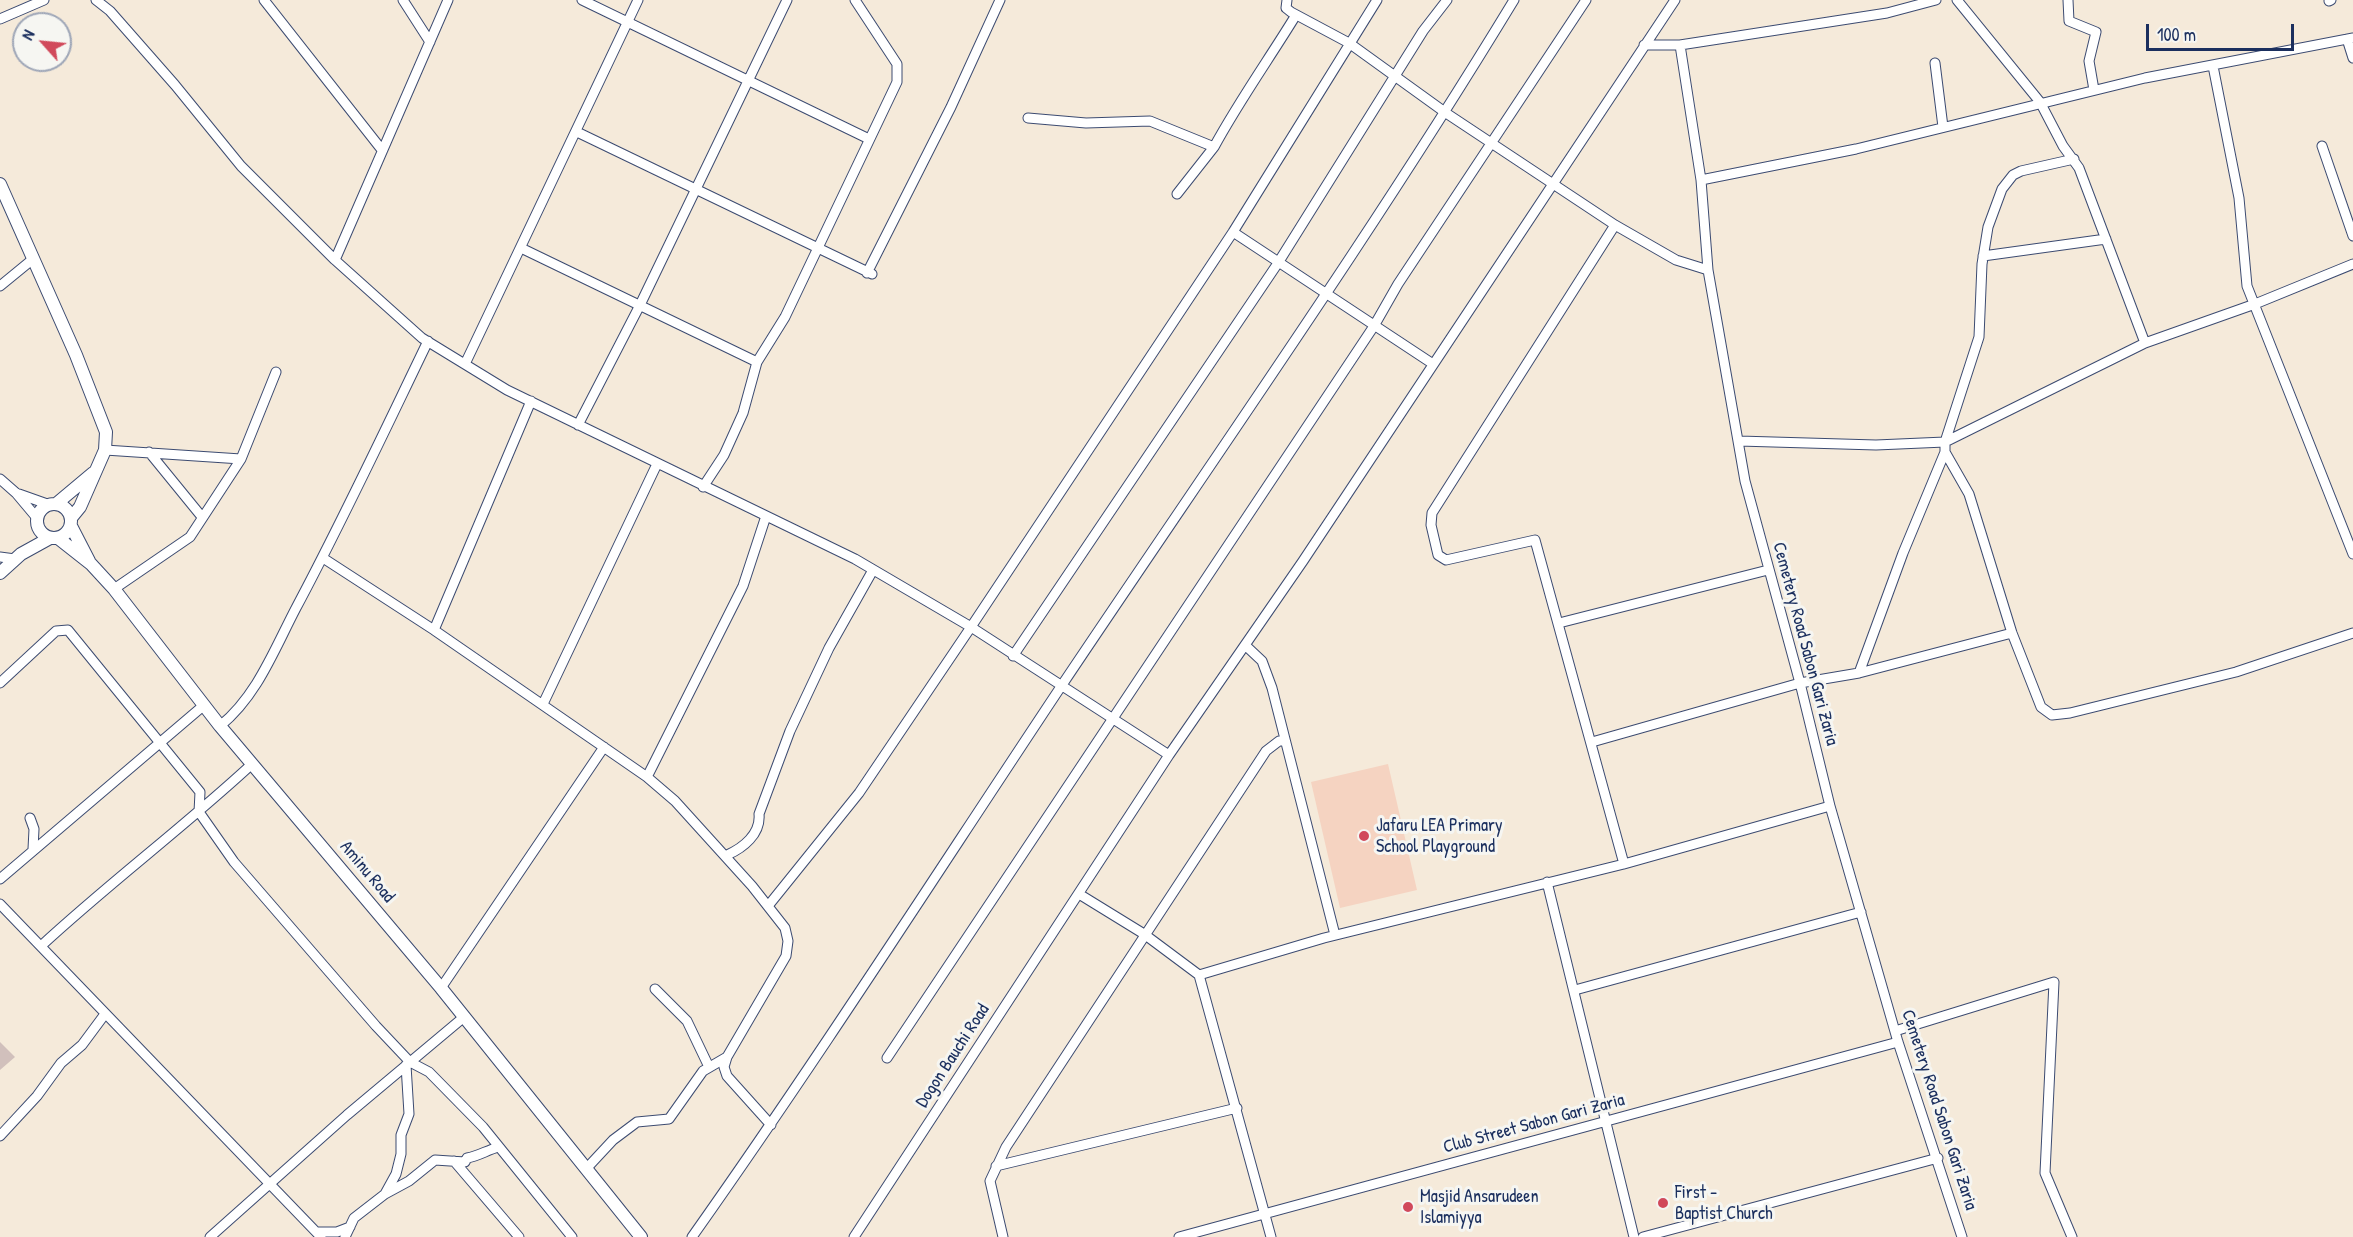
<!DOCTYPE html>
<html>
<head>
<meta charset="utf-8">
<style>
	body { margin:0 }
	#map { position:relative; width:2353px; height:1237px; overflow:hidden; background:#f5eada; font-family:"Patrick Hand",sans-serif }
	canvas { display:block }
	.north { position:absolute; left:12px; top:12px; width:60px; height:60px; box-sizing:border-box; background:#f6f6f2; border:2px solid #9ea6b7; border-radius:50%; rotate:297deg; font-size:16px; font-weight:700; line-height:24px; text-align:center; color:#1b2f5e }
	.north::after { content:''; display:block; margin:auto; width:21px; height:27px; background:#d1495b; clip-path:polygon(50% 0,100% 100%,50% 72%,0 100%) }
	.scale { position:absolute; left:2146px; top:24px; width:148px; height:27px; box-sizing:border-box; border:3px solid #1b2f5e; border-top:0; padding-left:8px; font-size:18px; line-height:21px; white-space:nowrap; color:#1b2f5e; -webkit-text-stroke:4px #f6f6f2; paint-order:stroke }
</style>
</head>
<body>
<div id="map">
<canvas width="2353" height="1237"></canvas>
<div class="north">N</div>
<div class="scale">100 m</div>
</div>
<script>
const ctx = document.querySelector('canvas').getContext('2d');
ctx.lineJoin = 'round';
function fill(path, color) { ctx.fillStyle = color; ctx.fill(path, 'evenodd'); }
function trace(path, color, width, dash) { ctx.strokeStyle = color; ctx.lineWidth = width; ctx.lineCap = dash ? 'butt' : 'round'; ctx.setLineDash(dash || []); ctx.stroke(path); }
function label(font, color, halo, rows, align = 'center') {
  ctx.font = font + ' "Patrick Hand",sans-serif'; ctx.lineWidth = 6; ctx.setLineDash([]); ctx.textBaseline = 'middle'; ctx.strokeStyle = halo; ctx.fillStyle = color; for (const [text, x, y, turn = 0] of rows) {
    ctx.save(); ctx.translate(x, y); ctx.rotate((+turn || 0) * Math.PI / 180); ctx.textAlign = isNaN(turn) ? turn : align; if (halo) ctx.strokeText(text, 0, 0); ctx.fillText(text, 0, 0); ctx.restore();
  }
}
fill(new Path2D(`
	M1388 764 1417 890 1340 908 1311 782Z`), '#f5d3c1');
fill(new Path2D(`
	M0 1042 15 1057 0 1070Z`), '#d1c0bc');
const minor = new Path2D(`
	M96 0 110 11 175 85 241 166 335 260 422 338 507 390 855 559 971 627 1169 755
	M264 0 382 150
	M403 0 430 42
	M582 0 869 139
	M1287 0 1286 8 1291 12 1349 43 1446 113 1615 225 1676 260 1708 270
	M1957 0 2040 102 2063 146 2079 168 2145 343
	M2068 0 2069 21 2096 32 2089 61 2094 90
	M2329 1 2331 0
	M0 19 44 0
	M2347 39 2353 58
	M1644 45H1680L1887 13 1936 0
	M1680 45 1701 180 1708 270 1745 481 1800 683 1830 806 1898 1042 1962 1237
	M1935 63 1943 127
	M2213 66 2239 198 2247 286 2353 554
	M1028 118 1086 123 1150 121 1214 147C1239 101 1269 59 1296 15
	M577 132 872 274
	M2322 146 2353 236
	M1701 180 1856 149 2145 78 2353 38
	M1177 194 1214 147
	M1615 225 1432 513 1431 525 1438 555 1446 560 1535 540 1624 864
	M1233 232 1433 364
	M521 248 757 362
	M1983 256 2106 239
	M335 260 448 0
	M867 273 951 107 1000 0
	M0 286 33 259
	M465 364 638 0
	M578 425 640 305 787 0
	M1739 441 1876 445 1945 442 1979 337 1982 264 1988 227 2002 189 2013 175 2021 171 2074 159
	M105 450 241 459
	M149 452 202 517
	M1945 452 1969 494 2012 633 2041 707 2052 715 2070 713 2236 672 2353 633
	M0 479 16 493 37 518
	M703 487 724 455 743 413 757 362 785 317 897 82V64L855 0
	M19 494 50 505
	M0 557 15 559
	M323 558 434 630 647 777 675 801 752 886 785 928 788 941 786 956 727 1057 724 1067 727 1076 771 1125
	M114 589 190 537 241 459 276 372
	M1559 623 1768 570
	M434 630 531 401
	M1245 645 1262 661 1272 688 1335 935
	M1013 656 1278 263 1423 31 1447 0
	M1859 673 1903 553 1945 452V442L2145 343 2255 304 2353 264
	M0 683 56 631 68 630 200 792 199 812 234 862 376 1026 410 1062 429 1072 483 1127 572 1237
	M543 704 657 464
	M220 726C257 696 274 650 296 608 343 520 385 430 428 341
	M1592 742 1800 683 1859 673 2012 633
	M647 777 743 586 766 516
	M30 818 34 829 33 849
	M727 855C743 848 761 834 759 814L790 731 829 648 873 570
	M0 879 203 706
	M1547 882 1634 1237
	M1079 894 1144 934 1199 975 1271 1237
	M0 904 321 1237
	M768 906 859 793 971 627 1233 232 1377 0
	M41 946C109 883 184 827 252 764
	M1199 975 1324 938 1624 864 1830 806
	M441 988 604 747
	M655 989 687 1021 709 1067
	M1575 990 1861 912
	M1895 1031 2054 982 2045 1173 2072 1237
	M887 1058 1374 326 1398 284 1586 0
	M0 1136 37 1096 61 1063 82 1045 105 1014
	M454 1161 519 1237
	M996 1166 1237 1108
	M586 1169 613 1140 637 1122 669 1119 703 1071 727 1057
	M385 1194 409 1181 435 1160 465 1162 467 1158C479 1156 487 1150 499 1147
	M317 1232H337L350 1227
	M210 1237 347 1115 464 1017
	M345 1237 354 1218 385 1194 396 1174 401 1154V1135L409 1114 406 1065
	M692 1237C820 1056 939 870 1062 685 1214 458 1372 234 1514 0
	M854 1237 1169 755 1303 561 1675 0
	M1003 1237 990 1181 1006 1147 1266 751 1279 741H1285
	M1179 1237 1898 1042
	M1643 1237 1938 1158`);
const tertiary = new Path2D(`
	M0 184 76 355 106 432 105 450 80 507 71 518
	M37 521a17 17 0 1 1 34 0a17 17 0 1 1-34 0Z
	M56 504 93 473
	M71 526 89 561
	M58 538 91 564 114 589 220 726 441 988 641 1237
	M0 573 21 554 50 538`);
trace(minor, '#3c4b71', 11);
trace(tertiary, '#3c4b71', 14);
trace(minor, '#fff', 9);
trace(tertiary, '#fff', 12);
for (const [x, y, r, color] of [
	[1364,836,6,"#d1495b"],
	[1663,1203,6,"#d1495b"],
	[1408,1207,6,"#d1495b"]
]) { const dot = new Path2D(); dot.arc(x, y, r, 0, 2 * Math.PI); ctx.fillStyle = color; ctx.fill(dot); trace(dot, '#f6f6f2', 2); }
label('18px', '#1b2f5e', '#f6f6f2', [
	["Cemetery Road Sabon Gari Zaria",1805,644,75],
	["Aminu Road",367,872,50],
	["Dogon Bauchi Road",953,1056,-57],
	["Cemetery Road Sabon Gari Zaria",1939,1110,72],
	["Club Street Sabon Gari Zaria",1534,1124,-15]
]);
label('18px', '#1b2f5e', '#f6f6f2', [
	["Jafaru LEA Primary",1376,826],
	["School Playground",1376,847],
	["First -",1675,1193],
	["Baptist Church",1675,1214],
	["Masjid Ansarudeen",1420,1197],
	["Islamiyya",1420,1218]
], 'left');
</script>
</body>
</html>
